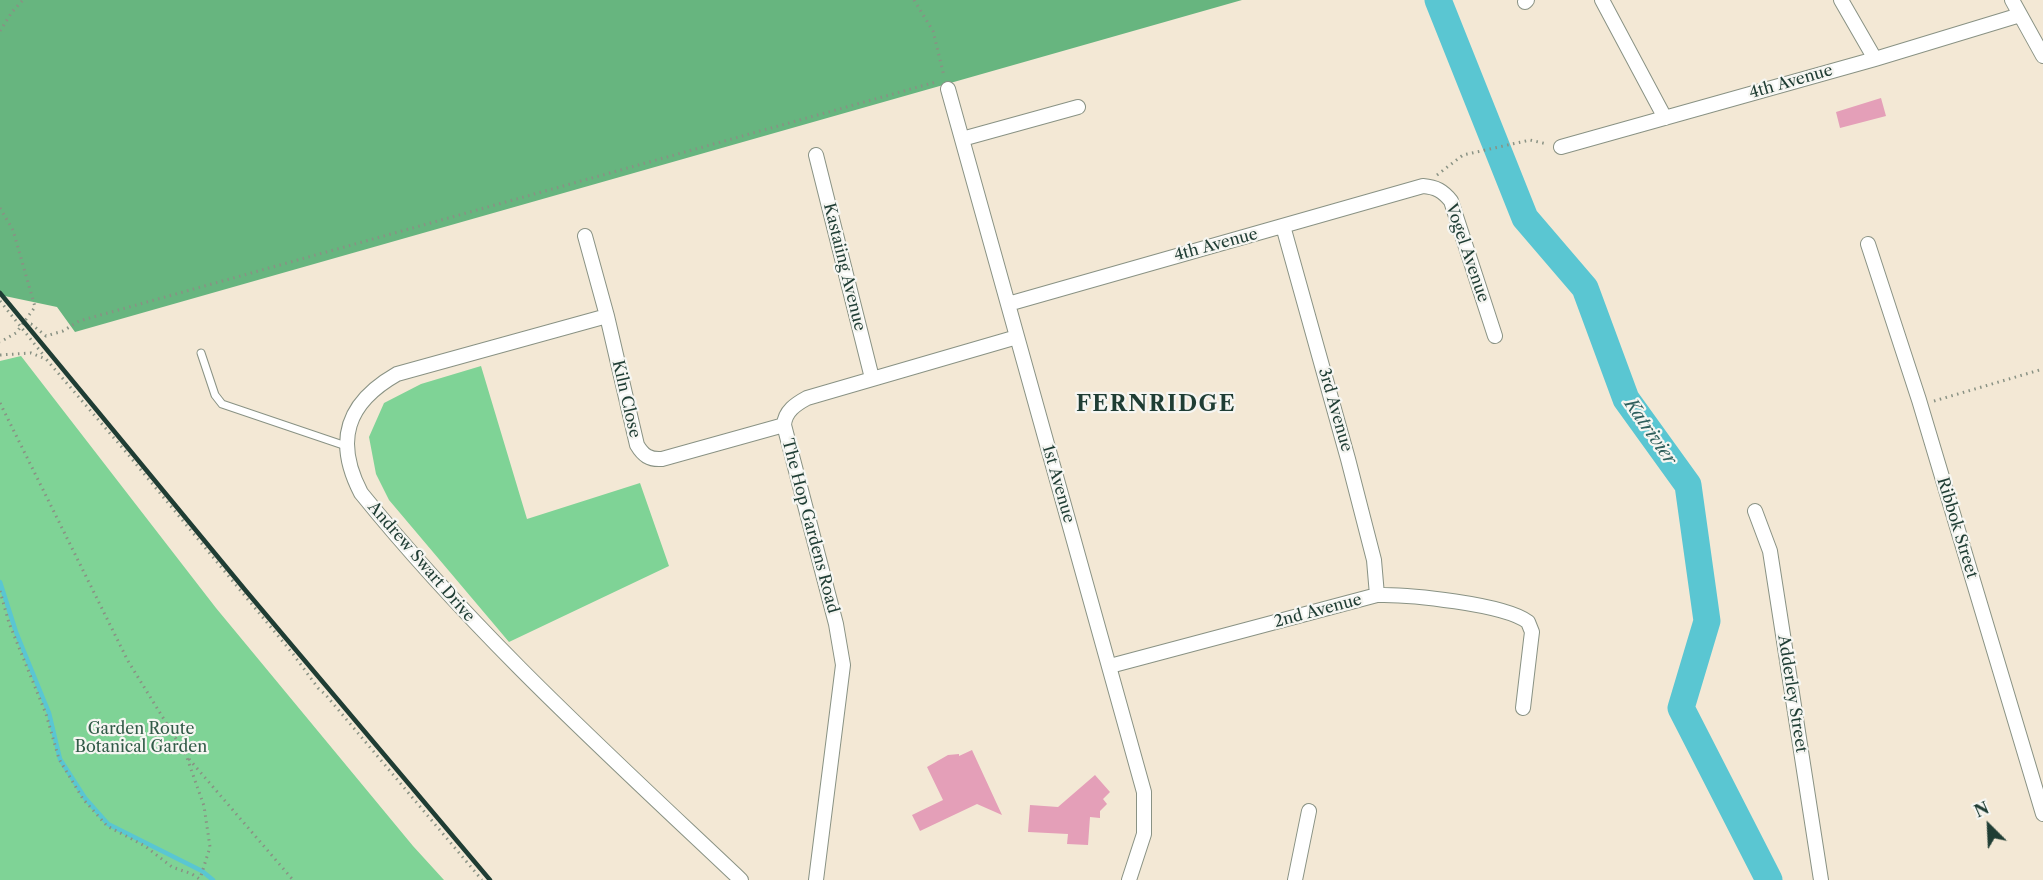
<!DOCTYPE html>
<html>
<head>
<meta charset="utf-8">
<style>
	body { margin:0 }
	#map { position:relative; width:2043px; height:880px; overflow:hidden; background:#f3e8d5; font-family:"Libre Caslon Text",serif }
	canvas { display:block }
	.north { position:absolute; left:1959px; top:796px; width:60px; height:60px; -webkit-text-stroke:4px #f6f6f2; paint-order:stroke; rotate:336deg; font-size:16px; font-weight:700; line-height:24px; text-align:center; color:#1f3d34 }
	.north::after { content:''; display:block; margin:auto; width:21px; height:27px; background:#1f3d34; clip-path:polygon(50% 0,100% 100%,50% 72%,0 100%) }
</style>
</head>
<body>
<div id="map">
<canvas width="2043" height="880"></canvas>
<div class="north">N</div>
</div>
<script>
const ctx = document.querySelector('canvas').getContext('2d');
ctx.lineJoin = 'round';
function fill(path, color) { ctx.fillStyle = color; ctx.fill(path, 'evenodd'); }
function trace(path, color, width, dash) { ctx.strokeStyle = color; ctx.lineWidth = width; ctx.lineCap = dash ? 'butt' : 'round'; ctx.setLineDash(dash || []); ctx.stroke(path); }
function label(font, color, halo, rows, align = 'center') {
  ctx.font = font + ' "Libre Caslon Text",serif'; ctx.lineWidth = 4.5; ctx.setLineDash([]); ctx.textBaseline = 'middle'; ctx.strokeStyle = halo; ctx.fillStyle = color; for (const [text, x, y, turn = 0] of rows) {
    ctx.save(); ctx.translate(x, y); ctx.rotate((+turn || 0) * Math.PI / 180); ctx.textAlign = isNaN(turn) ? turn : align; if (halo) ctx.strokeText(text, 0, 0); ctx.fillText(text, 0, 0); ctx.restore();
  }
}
fill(new Path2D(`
	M21 356 216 608 413 846 444 880H0V361Z
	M481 366 527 519 640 483 669 566 509 642 389 500 376 474 369 437 384 403 421 384Z`), '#7fd396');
fill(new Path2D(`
	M0 0H1242L75 332 57 307 0 295Z`), '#67b57f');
trace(new Path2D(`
	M0 582 16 632 49 713 60 759 85 798 108 824 202 871 213 880`), '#5ac6d2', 4.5);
trace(new Path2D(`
	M1438 0 1525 218 1585 288 1626 399 1688 485 1707 621 1681 708 1769 880`), '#5ac6d2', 27);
fill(new Path2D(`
	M1881 98 1886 116 1840 128 1836 112Z
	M972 750 1002 815 977 804 920 831 912 815 943 800 927 767 948 755 959 754V756Z
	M1095 775 1110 792 1103 799 1107 804 1100 811V818L1090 817 1088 845 1067 844 1068 834 1028 832 1030 805 1058 807Z`), '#e49fb8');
const lane = new Path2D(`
	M201 353 215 395 222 404 346 446`);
const street = new Path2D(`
	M1602 0 1665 118
	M1841 0 1875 59
	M2012 0 2043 56
	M1525 2 1527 0
	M948 89 1144 792V834L1129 880
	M962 139 1078 107
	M1561 147 1875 59 2020 15
	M816 155 872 378
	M1283 226 1348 459 1374 560 1377 595
	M585 236 607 316 637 445C643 455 649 460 662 459L784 425
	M1868 244 1919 400 2043 814
	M1008 304 1423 186C1436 187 1443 191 1451 201L1495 336
	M607 316 397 374C346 403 334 441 361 493 475 634 610 756 741 880
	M1755 511 1770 551 1821 880
	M1110 666 1377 595C1407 594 1505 604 1528 622L1532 632 1531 640 1523 708
	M816 880 843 665 836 624 784 425C785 411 796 404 807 398L1017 337
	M1295 880 1309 811`);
trace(lane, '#899284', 9);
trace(street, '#899284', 16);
trace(new Path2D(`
	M914 0 933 31 944 76
	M0 31 12 12 23 0
	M1437 175 1463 155 1530 140 1547 144
	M0 208 13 230 35 307 16 333 0 342
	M0 301 45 357
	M25 323 31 324 46 336 63 331 79 321 936 82
	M0 355 31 353 46 359 126 452 293 654 318 688 325 694 482 880
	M1934 401 2043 369
	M0 403 128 661 186 755 204 806 210 847 200 879
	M0 591 9 623 46 714 59 759 83 799 107 826 145 846 172 867 192 874 201 880
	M189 759 293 880`), '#899284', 3, [1.5, 4.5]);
trace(lane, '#fff', 7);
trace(street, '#fff', 14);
trace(new Path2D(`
	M0 293 246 591 490 880`), '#1f3d34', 4.5);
label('16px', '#1f3d34', '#f6f6f2', [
	["4th Avenue",1791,82,-16],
	["4th Avenue",1216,245,-15],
	["Vogel Avenue",1467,253,71],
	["Kastaiing Avenue",844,267,76],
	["Kiln Close",626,399,77],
	["3rd Avenue",1335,410,74],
	["1st Avenue",1058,484,74],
	["The Hop Gardens Road",810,526,75],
	["Ribbok Street",1957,528,73],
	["Andrew Swart Drive",421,562,49],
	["2nd Avenue",1318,611,-15],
	["Adderley Street",1792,694,81]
]);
label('16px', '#325b48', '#f6f6f2', [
	["Garden Route",141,729],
	["Botanical Garden",141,747]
]);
label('italic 18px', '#2e5f5c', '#f6f6f2', [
	["Katrivier",1650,432,55]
]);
ctx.letterSpacing = '1.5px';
label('bold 22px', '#1f3d34', '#f6f6f2', [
	["FERNRIDGE",1156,405]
]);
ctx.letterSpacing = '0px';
</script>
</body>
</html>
